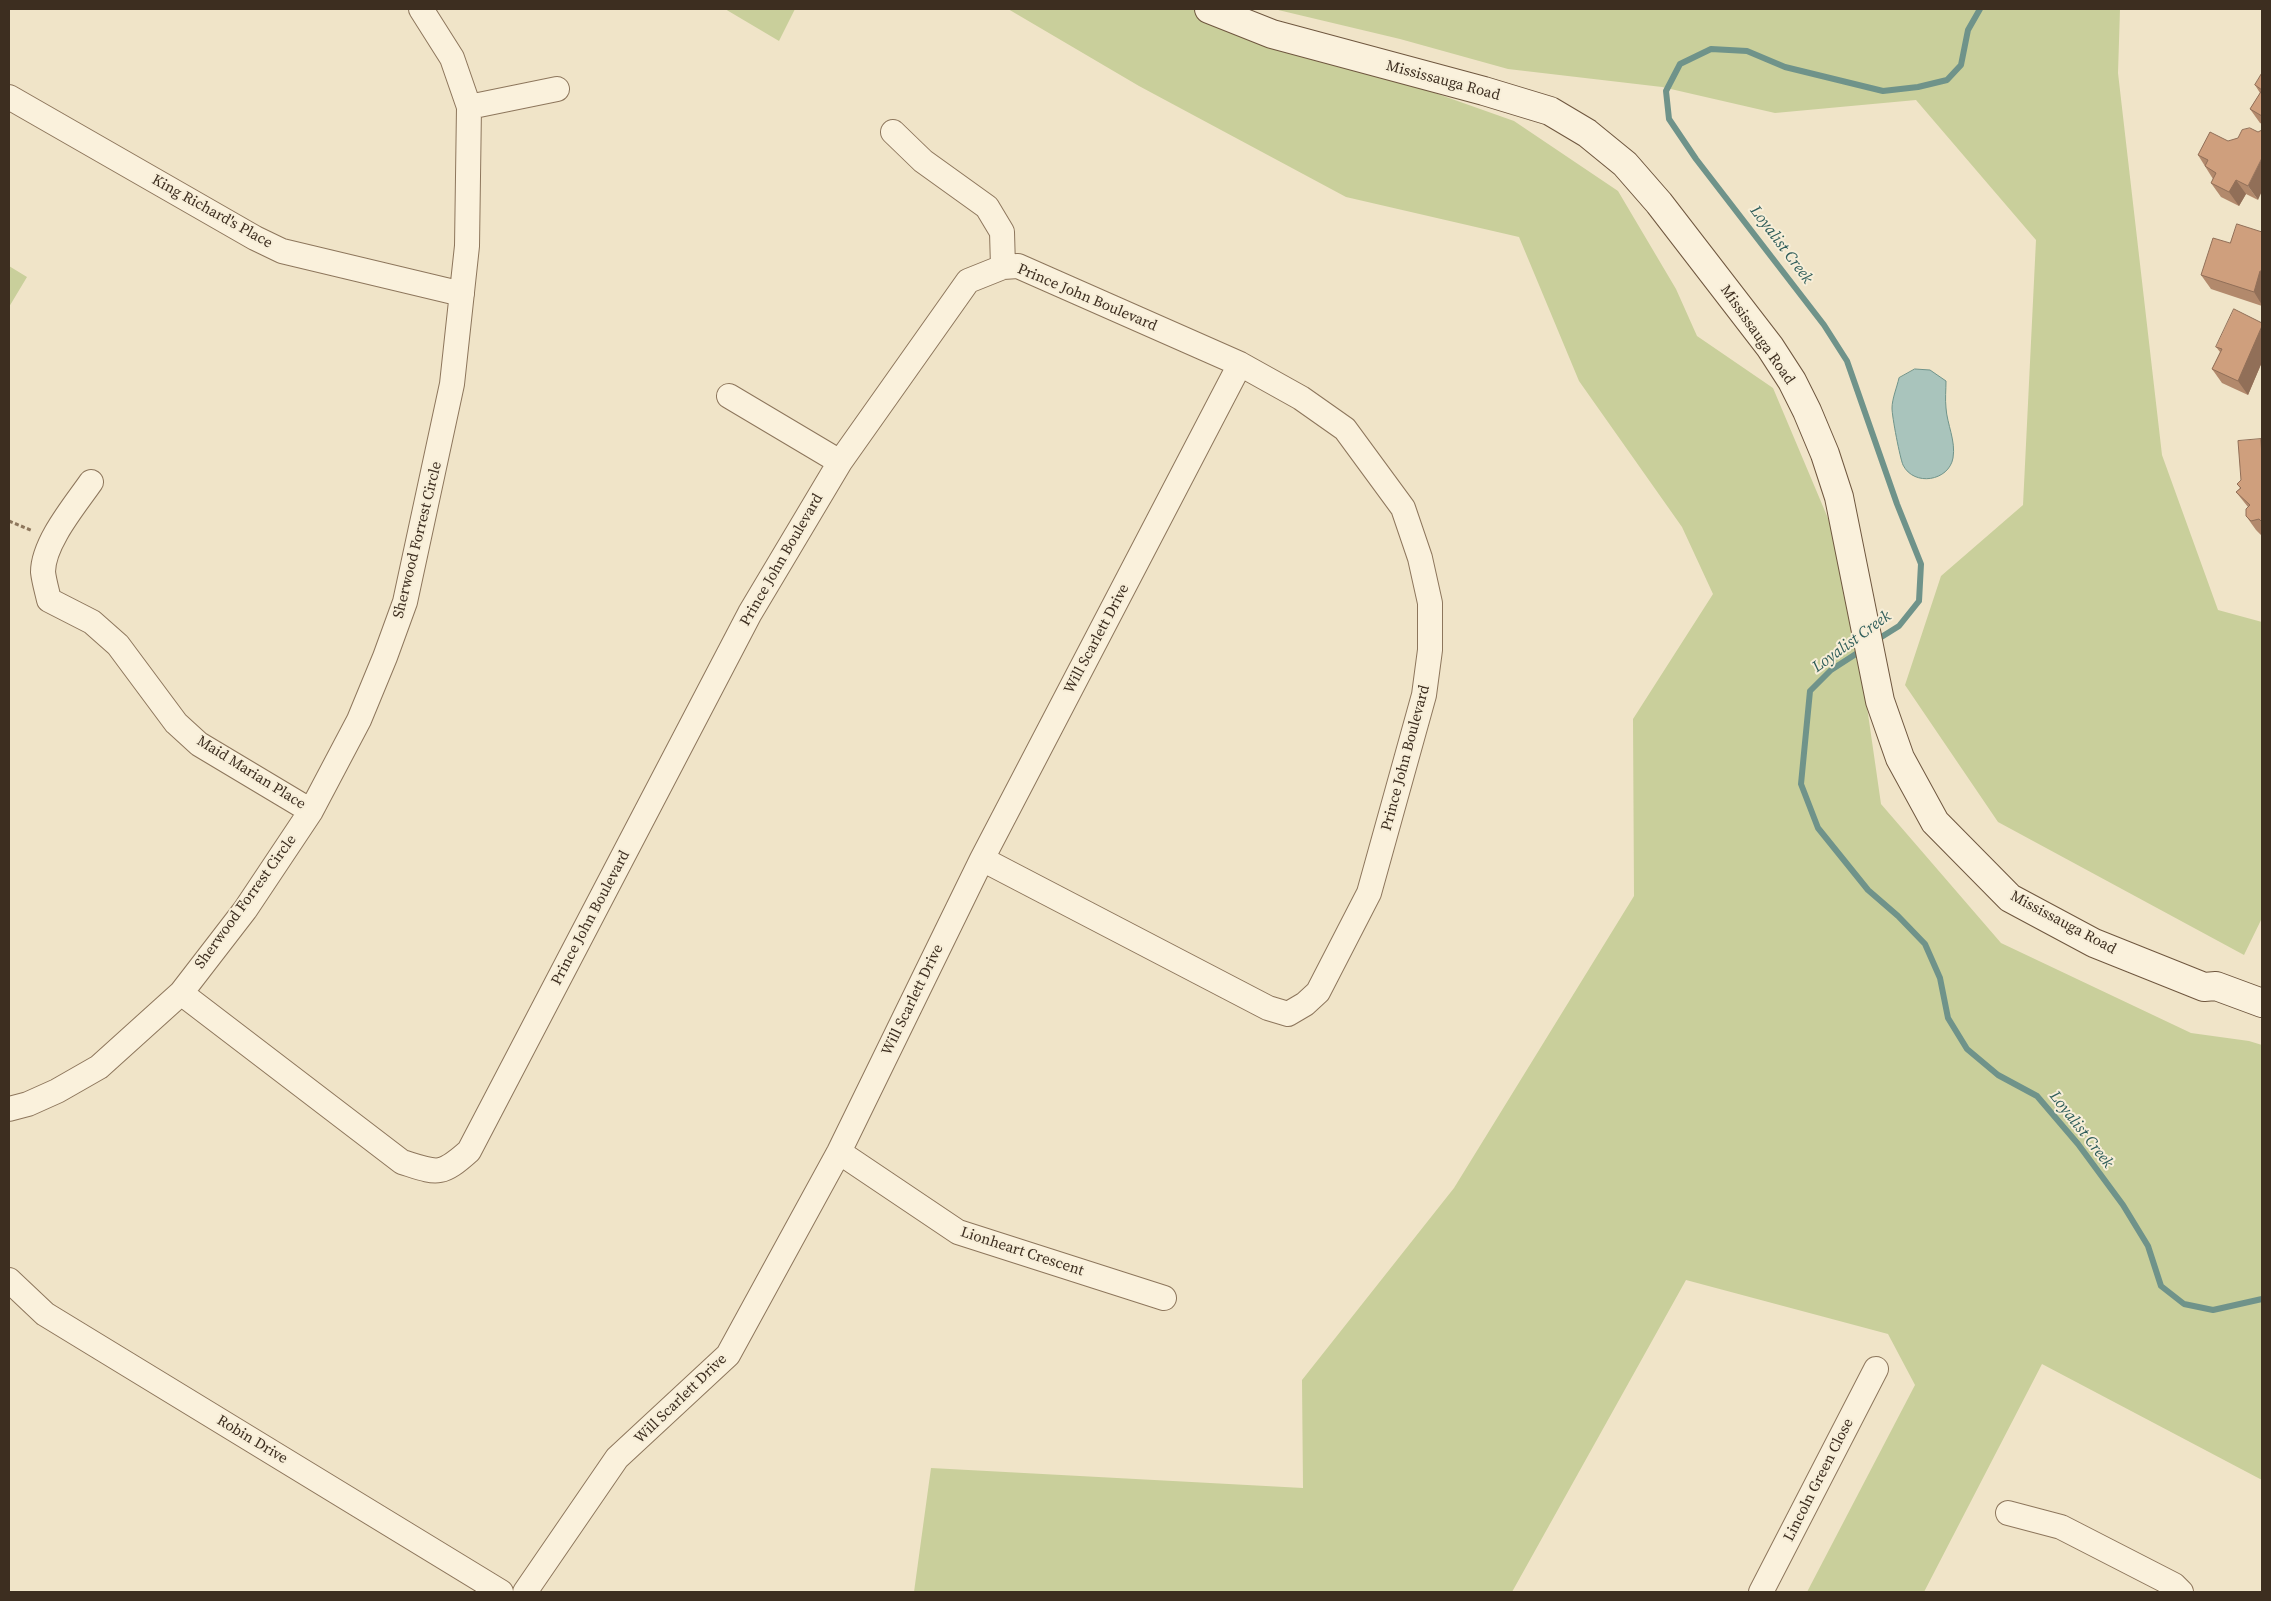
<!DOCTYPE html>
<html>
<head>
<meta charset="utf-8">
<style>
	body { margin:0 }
	#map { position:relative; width:2271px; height:1601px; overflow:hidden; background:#f0e4c8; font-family:"Source Serif 4",serif }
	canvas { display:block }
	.frame { position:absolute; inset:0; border:10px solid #3d2e20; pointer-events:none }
</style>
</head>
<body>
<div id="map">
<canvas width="2271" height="1601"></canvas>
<div class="frame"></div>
</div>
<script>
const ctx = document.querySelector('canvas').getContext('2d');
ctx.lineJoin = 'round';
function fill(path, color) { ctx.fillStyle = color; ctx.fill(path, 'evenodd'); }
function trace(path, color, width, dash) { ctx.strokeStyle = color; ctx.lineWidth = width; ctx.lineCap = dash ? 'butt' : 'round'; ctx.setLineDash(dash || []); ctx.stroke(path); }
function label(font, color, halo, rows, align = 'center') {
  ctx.font = font + ' "Source Serif 4",serif'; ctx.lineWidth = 4; ctx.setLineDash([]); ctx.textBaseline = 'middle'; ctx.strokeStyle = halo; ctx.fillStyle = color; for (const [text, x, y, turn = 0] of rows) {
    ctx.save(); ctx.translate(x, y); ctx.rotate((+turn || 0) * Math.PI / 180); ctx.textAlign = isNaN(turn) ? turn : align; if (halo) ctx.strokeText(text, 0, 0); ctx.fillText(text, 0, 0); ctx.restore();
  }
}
fill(new Path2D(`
	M725 9H795L779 41Z
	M1008 9H1198L1514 121 1618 191 1676 289 1697 336 1773 388 1846 561 1881 804 2001 943 2191 1033 2249 1041 2262 1045V1480L2042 1364 1924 1592H1807L1915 1385 1888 1334 1686 1280 1512 1592H914L931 1468 1303 1488 1302 1380 1454 1188 1634 896 1633 719 1713 594 1682 527 1579 381 1519 237 1346 197 1139 86Z
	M1274 9H2120L2118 73 2162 455 2218 610 2262 622V918L2244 955 1998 822 1905 685 1941 576 2023 505 2036 240 1916 100 1775 113 1662 87 1508 69 1400 39Z
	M9 266 27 277 9 307Z`), '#c9cf9b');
const water = new Path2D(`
	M1915 369 1930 370 1946 381C1946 390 1945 399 1946 408 1947 424 1956 441 1953 458 1949 481 1914 487 1903 465 1900 458 1892 417 1892 408 1892 399 1897 387 1899 378Z`);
fill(water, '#a9c4bc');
trace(water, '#6f938a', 1);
trace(new Path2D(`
	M1875 641 1899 626 1919 601 1921 564 1897 504 1847 361 1824 325 1696 159 1669 119 1666 91 1680 64 1711 49 1747 51 1785 67 1883 91 1918 87 1947 80 1961 65 1968 30 1980 9
	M1862 650 1831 670 1810 691 1801 784 1818 828 1868 890 1898 916 1925 944 1940 978 1948 1018 1967 1049 1998 1075 2037 1096 2078 1144 2123 1205 2148 1246 2161 1286 2184 1304 2213 1310 2262 1299`), '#6f938a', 6);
const minor = new Path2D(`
	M9 97 255 238 282 251 462 294
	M469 107 557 89
	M893 132 923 161 987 207 1002 232 1003 267
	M729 396 840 462
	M91 482C75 505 43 543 43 572 44 581 47 591 49 600L92 622 118 645 176 723 199 744 311 811
	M181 993 402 1162C437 1173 440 1177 469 1151L750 613 840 462 968 281 1003 267 1018 266 1240 364 1301 398 1345 429 1403 508 1420 558 1430 603V650L1424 695 1369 893 1318 992 1305 1004 1288 1014 1268 1008 982 859
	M9 1109 28 1104 57 1091 99 1067 181 993 245 910 311 811 359 720 385 657 405 602 452 384 467 246 469 107 452 58 421 9
	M839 1152 958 1232 1164 1298
	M9 1280 45 1314 501 1592
	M2008 1513 2061 1527 2174 1585 2181 1592
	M525 1592 617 1458 728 1355 839 1152 982 859 1240 364
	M1761 1592 1876 1369`);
const secondary = new Path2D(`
	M1209 9 1272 34 1484 91 1550 111 1587 133 1625 164 1659 203 1770 347 1792 381 1807 411 1825 454 1839 497 1880 701 1900 758 1935 822 2010 898 2094 943 2204 987 2216 986 2262 1003`);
trace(minor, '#8d765c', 26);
trace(secondary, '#6f573f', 30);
trace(new Path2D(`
	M9 521 33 531`), '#8d765c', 3, [4, 2.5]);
trace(minor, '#faf1dc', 24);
trace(secondary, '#faf1dc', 28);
fill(new Path2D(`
	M2262 73V124L2260 123 2250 109 2260 93 2255 85Z
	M2210 132 2258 200 2246 194 2239 206 2221 197 2211 183 2213 179 2198 155Z
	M2262 232V306L2211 289 2201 275 2230 243Z
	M2262 326V362L2248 395 2222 383 2212 369 2220 352 2216 347Z
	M2261 439 2262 441V535H2261L2256 530 2246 516 2248 507 2236 492 2240 488 2237 484 2241 480Z`), '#b2896c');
fill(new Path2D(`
	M2262 158V191L2258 200 2248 186Z
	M2236 180 2246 194 2239 206 2229 192Z
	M2260 271 2262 274V305L2254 292Z
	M2262 326V362L2248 395 2238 381Z
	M2261 439 2262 441V458Z`), '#916f58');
const building = new Path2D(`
	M2262 73V116L2250 109 2262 90 2255 85Z
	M2250 128 2258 132 2262 130V158L2248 186 2236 180 2229 192 2211 183 2216 173 2205 166 2208 160 2198 155 2210 132 2228 141 2238 138 2242 130Z
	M2237 224 2262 232V271H2260L2254 292 2201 275 2213 238 2230 243Z
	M2234 309 2262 323V326L2238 381 2212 369 2222 349 2216 347Z
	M2261 439 2262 458V522L2259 519 2251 521 2246 516V509L2250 505 2236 492 2241 488 2237 484 2241 480 2238 441Z`);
fill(building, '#cf9f7d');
trace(building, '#916f58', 1);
label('15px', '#3d2e20', '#f7eed8', [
	["Mississauga Road",1443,81,15],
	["King Richard's Place",212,212,29],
	["Prince John Boulevard",1087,298,23],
	["Mississauga Road",1757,335,55],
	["Sherwood Forrest Circle",418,540,-76],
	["Prince John Boulevard",782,560,-60],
	["Will Scarlett Drive",1097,639,-62],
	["Prince John Boulevard",1406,758,-75],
	["Maid Marian Place",251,773,32],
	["Sherwood Forrest Circle",246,902,-54],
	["Prince John Boulevard",591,918,-62],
	["Mississauga Road",2063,923,28],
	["Will Scarlett Drive",913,1000,-64],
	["Lionheart Crescent",1022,1252,18],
	["Will Scarlett Drive",681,1399,-44],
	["Robin Drive",252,1440,31],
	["Lincoln Green Close",1819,1480,-63]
]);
label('italic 16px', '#2f5d5a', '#f7eed8', [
	["Loyalist Creek",1781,245,53],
	["Loyalist Creek",1852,642,-36],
	["Loyalist Creek",2081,1130,52]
]);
</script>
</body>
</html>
